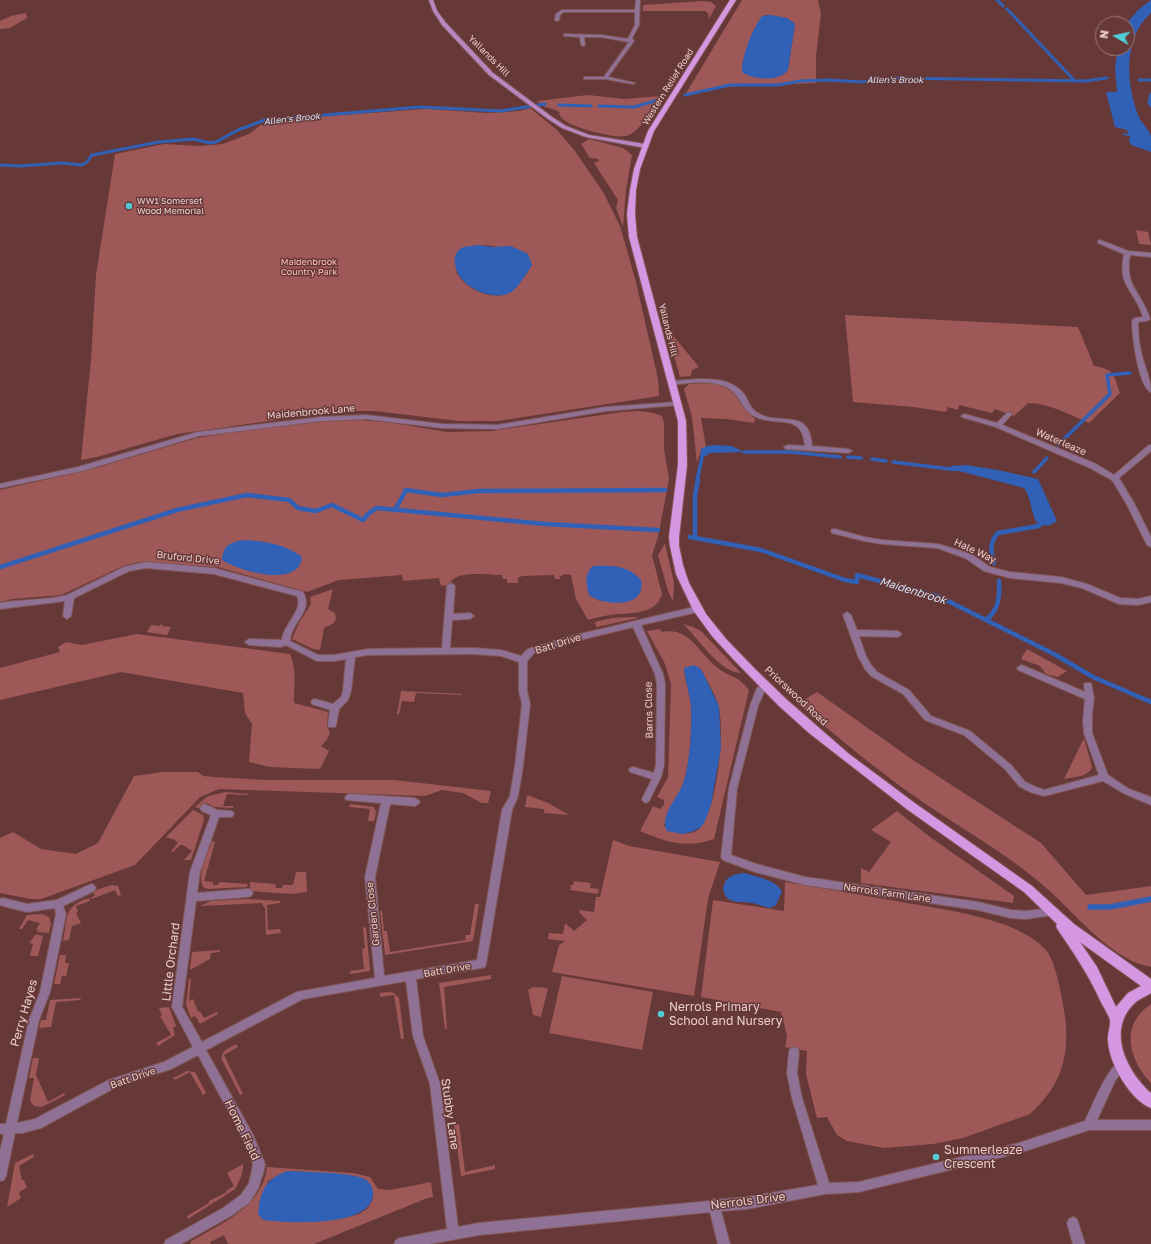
<!DOCTYPE html>
<html>
<head>
<meta charset="utf-8">
<style>
	body { margin:0 }
	#map { position:relative; width:1151px; height:1244px; overflow:hidden; background:#663938; font-family:"Golos Text",sans-serif }
	canvas { display:block }
	.north { position:absolute; left:1095px; top:16px; width:40px; height:40px; box-sizing:border-box; background:#663938; border:1px solid #9b7573; border-radius:50%; rotate:279deg; font-size:11px; font-weight:700; line-height:16px; text-align:center; color:#eacecc }
	.north::after { content:''; display:block; margin:auto; width:14px; height:18px; background:#51ccd4; clip-path:polygon(50% 0,100% 100%,50% 72%,0 100%) }
</style>
</head>
<body>
<div id="map">
<canvas width="1151" height="1244"></canvas>
<div class="north">N</div>
</div>
<script>
const ctx = document.querySelector('canvas').getContext('2d');
ctx.lineJoin = 'round';
function fill(path, color) { ctx.fillStyle = color; ctx.fill(path, 'evenodd'); }
function trace(path, color, width, dash) { ctx.strokeStyle = color; ctx.lineWidth = width; ctx.lineCap = dash ? 'butt' : 'round'; ctx.setLineDash(dash || []); ctx.stroke(path); }
function label(font, color, halo, rows, align = 'center') {
  ctx.font = font + ' "Golos Text",sans-serif'; ctx.lineWidth = 3; ctx.setLineDash([]); ctx.textBaseline = 'middle'; ctx.strokeStyle = halo; ctx.fillStyle = color; for (const [text, x, y, turn = 0] of rows) {
    ctx.save(); ctx.translate(x, y); ctx.rotate((+turn || 0) * Math.PI / 180); ctx.textAlign = isNaN(turn) ? turn : align; if (halo) ctx.strokeText(text, 0, 0); ctx.fillText(text, 0, 0); ctx.restore();
  }
}
fill(new Path2D(`
	M742 0H818L821 14 816 56V83L722 87 685 95ZM766 15 787 18 795 24 788 70C779 81 762 78 750 76L742 65C747 49 752 24 766 15Z
	M703 1 711 2 716 6 709 19 708 13 705 11H643V5Z
	M26 13 27 18 10 28 0 29V21L11 16Z
	M588 95 624 99 660 96C653 108 642 129 629 135 619 141 564 126 560 116 559 114 560 112 558 111L543 106 537 101Z
	M530 108 557 130 575 151 603 192 620 226 636 282 658 379 659 396 498 421H458L375 411H340L177 434 97 457 81 460 91 359 96 275 115 154 164 144 200 146 223 144 249 134 261 125 301 118 426 109 487 113 520 111ZM484 245 498 247 532 265C526 275 515 290 505 294 487 300 465 287 456 272Z
	M589 139 623 148 632 155 626 190 623 227 616 208 618 200 594 163 599 161 598 159 590 158 581 144Z
	M1136 230 1148 232 1151 245 1139 244Z
	M845 315 1078 327 1094 366C1114 369 1114 375 1120 393L1089 423C1070 415 1049 403 1028 403L1014 416 995 409 992 413 959 405 958 410 948 407 946 412 914 407 853 402Z
	M664 320 671 333 699 367 692 370 691 376 680 377Z
	M708 383C737 385 737 402 755 419L754 423 727 419 701 418 706 447 701 450 697 463 692 417 684 389 689 384Z
	M639 411 654 413 662 416 664 423V449L669 479 658 537 652 555 662 594C655 617 628 612 610 615 602 616 595 618 588 620L576 599 571 575 565 574 559 577 561 579H555L554 575 522 576 518 578V583H507V579H503L502 575C487 575 456 569 448 585L441 586 439 578 403 581 402 575 339 580 307 592 218 567 140 562 123 566 61 595 12 599 0 602V490L92 469 197 438 240 431 326 421 360 420 393 423 447 432 492 431 622 412ZM636 575 641 580V591L600 601 589 595Z
	M665 544 674 583 673 601 668 591 659 559 658 555Z
	M333 589 328 609 335 613 336 618 334 623 324 628 320 650 313 649 292 639 299 623 311 604 310 597Z
	M633 617 638 618 596 627 595 622 612 618Z
	M161 624 163 625 162 626 171 627 167 635 147 632 151 625 160 626Z
	M683 624 693 627 701 631 741 673C720 673 698 638 683 624Z
	M660 629 662 632C690 626 700 655 719 669 731 678 738 675 749 690L714 839C685 849 667 842 640 831L653 806 660 809 664 805V800L657 797 668 777 671 684 665 664 647 631ZM684 668 701 669C707 681 715 693 718 705 726 730 717 807 701 827 691 839 675 831 664 826 668 810 677 798 683 784 690 766 692 727 691 707 690 694 685 681 684 668Z
	M137 634 290 654C297 670 294 686 294 703L328 712 327 726 330 733 326 741 321 746 329 751 320 769 270 767 249 762 252 724 245 713 243 693 121 672 0 700V668L60 652 58 647 66 642 82 645Z
	M1027 649 1067 671 1058 677 1046 674 1040 666 1021 659Z
	M401 691 462 694 461 695 416 693 414 702 402 701 399 714H397Z
	M817 692 913 760 1041 843 1086 895 1151 886V967C1116 962 1078 918 1053 894 1012 856 963 830 917 798 875 769 837 736 798 704Z
	M1084 738 1092 767C1089 777 1073 777 1064 779Z
	M163 772H198L203 776 215 777 266 780H394L491 791 488 803H482L463 793 442 790 425 796 219 789 200 797 135 865 41 899H30L0 893V838L13 832 41 849 76 854 98 843 134 776Z
	M226 792 249 794 248 795 227 794 223 806H233V808L214 807 207 803 201 809 195 807 208 796Z
	M527 795 548 803 569 815 544 813V809L525 807Z
	M350 804 374 807 376 812 374 821H368L370 809 349 807Z
	M193 810 203 815 204 820 191 860H184L192 851 183 845H180L173 852 171 851 178 843 175 840 166 837Z
	M897 811 930 837 1014 896 1013 903 861 883V868L869 872 891 842 871 830Z
	M613 840 629 846 720 862 708 899 694 996 552 972 559 945 565 941 548 939 549 933 563 934 565 923 574 931 587 920 579 912 580 910 594 912 596 897H600Z
	M212 841 215 842 204 881 213 882V885H218L219 882 248 884 247 887 208 889 203 887C197 874 208 854 212 841Z
	M296 872H306L307 892 291 894 250 891V882L275 884 276 888H282L283 885H293Z
	M574 881 591 883 590 888 599 889 598 894 570 890 571 885H573Z
	M785 882C822 888 859 895 896 901 938 909 1017 917 1046 950 1057 964 1062 999 1065 1016 1070 1057 1061 1086 1030 1114L963 1138 933 1144 884 1148 847 1141 837 1135 827 1117 817 1118 806 1074 807 1051 785 1047 787 1036 781 1012 701 997 713 900 784 911Z
	M112 885 118 886 121 895 118 896 115 890 92 899 91 897 95 896 93 891Z
	M89 898 90 901 76 906 78 912 76 913 81 923 72 926 69 940 63 941C68 917 63 906 89 898Z
	M248 899 280 901V903L267 905 268 930 280 929 281 933 266 935 265 908 261 903 200 906 211 901Z
	M475 904H479L473 941 385 955 380 911H382L384 931H387L390 952 466 940 465 935H470Z
	M27 915 42 914 49 917 51 923 49 933 37 932 38 930 36 929 40 923 28 920 22 929H19Z
	M366 927 370 971 350 974V971L364 969 362 949 365 948 363 928Z
	M36 934 43 936 38 956H30L33 944 29 943Z
	M220 950V952L211 953 210 959 190 970 192 952Z
	M60 955H66L65 963H69L66 976H62L60 984H54Z
	M491 975V979L444 987 447 1029H445L439 983Z
	M562 976 653 992 642 1050 549 1033Z
	M191 978 189 1001 193 999 198 1012 200 1011 204 1018 217 1012 218 1014 200 1024 195 1016 191 1018 186 1005 189 979Z
	M533 987 548 988 541 1017 533 1015 528 990Z
	M390 992 394 993 399 998 404 1039H401L394 995 380 997V993Z
	M81 998 80 1000 56 1002 51 1027 39 1028 41 1020H46L50 1000Z
	M1151 1004V1083C1128 1059 1120 1024 1151 1004Z
	M169 1007 176 1026 173 1028 175 1035 158 1046 156 1043 171 1035 160 1016 162 1015 159 1008Z
	M236 1044 238 1047 224 1055 243 1094 240 1095 221 1058 224 1051Z
	M33 1058H39L36 1075 48 1102 64 1093 65 1095 42 1107 34 1106 30 1101 34 1078H29Z
	M187 1071 195 1072 206 1093 203 1095 190 1072 175 1080 173 1078Z
	M459 1124 465 1172 495 1165V1169L461 1176 454 1125Z
	M33 1154 34 1157 19 1166 22 1180H24L27 1188 19 1192 21 1198 7 1207 15 1163Z
	M243 1164C244 1172 239 1182 235 1189L188 1219 187 1216 209 1203V1201L227 1192 226 1191 234 1186 227 1173Z
	M267 1167 353 1173 370 1177 378 1189 390 1190 431 1182 433 1197 425 1199 314 1244H228L224 1235 210 1242 211 1244H191L190 1242C220 1224 263 1207 267 1167ZM288 1171 307 1172 373 1199 368 1208 359 1214 349 1217 301 1222 259 1205 268 1181Z`), '#9e5857');
fill(new Path2D(`
	M1151 0V13C1123 37 1126 83 1138 115 1141 123 1149 129 1151 136 1151 141 1151 147 1151 152L1131 145 1129 141 1130 136 1123 135V133L1128 134 1127 130 1115 127 1106 92H1117L1115 68 1118 48H1127L1126 24 1138 10Z
	M771 15 787 18 795 24 788 70C779 82 753 80 742 72 742 55 752 30 762 16Z
	M478 245 493 247 511 246 528 254 532 265C529 270 518 287 514 290 497 305 457 287 455 264 454 259 455 253 460 249 464 246 472 246 478 245Z
	M714 445 732 446 744 452 710 453 702 458H700L701 449 707 446Z
	M966 465 998 470 1038 479 1057 521 1050 525 1039 526C1030 514 1032 498 1024 488L959 471H950L951 466Z
	M244 540C265 541 285 544 302 557 299 589 239 571 222 560 223 545 231 542 244 540Z
	M593 566C612 565 628 565 641 580 647 609 604 606 589 595 586 584 584 574 593 566Z
	M694 665 701 669 719 706 721 748 711 805 705 821 701 827 694 831 683 834 667 831C659 816 678 797 683 784 690 765 692 727 691 707 690 694 685 681 684 668Z
	M745 873C759 878 774 879 782 891L776 905 770 908C764 907 758 904 752 903 740 901 726 905 723 889 725 876 734 874 745 873Z
	M288 1171C303 1172 355 1172 366 1180 371 1183 374 1190 373 1195 371 1228 286 1223 263 1220L258 1214C260 1191 266 1178 288 1171Z`), '#3160b7');
trace(new Path2D(`
	M997 0 1003 6
	M1007 9 1074 80
	M1139 80H1151
	M1151 94 1149 102 1151 106
	M685 95 730 85H778L801 81 828 80 862 82 894 78 1085 81 1107 78
	M559 105 591 106
	M599 106 634 107 658 100
	M0 165 20 166 62 163 82 165 87 162 92 155 159 142 193 139 210 143 216 142 238 130 265 120 420 107 501 111 545 104`), '#3160b7', 3);
trace(new Path2D(`
	M1058 445 1110 394 1107 375 1130 373
	M744 452H791L840 457
	M848 457 861 458
	M872 459 886 461
	M893 462 950 469
	M1034 472 1047 458
	M697 480 702 458`), '#3160b7', 3.5);
trace(new Path2D(`
	M395 510 406 490 442 495 479 491 665 490
	M690 537 761 550 845 580 857 582V575L940 597 1054 654 1093 677 1151 702
	M695 538V496L698 479
	M994 563C990 553 990 541 998 533L1039 526
	M0 567 177 510 247 495 289 500 298 508 316 511 332 505 363 520 369 513 377 508 545 524 658 530
	M986 620C999 610 1000 596 999 581`), '#3160b7', 4.5);
trace(new Path2D(`
	M1090 907H1110L1151 899`), '#3160b7', 5.5);
const street = new Path2D(`
	M636 0H640L639 25 632 38 634 41 608 77 635 83 633 84 605 79H584V77H604L629 42 601 37H584L585 45 583 46 581 45 580 37 566 36H564V34L601 35 628 39 635 25V12H563L560 15 559 20 557 21 555 20 556 14 562 10H635Z
	M1100 240 1128 251 1151 253V257L1130 255C1124 287 1142 292 1150 319L1147 321 1138 322C1138 333 1139 345 1142 356 1145 368 1151 379 1151 392 1138 387 1132 334 1132 320L1135 318 1143 317C1135 289 1117 288 1124 254L1098 243V241Z
	M699 379C715 379 733 380 744 394 748 400 750 408 756 412 779 428 809 405 812 446L848 449 852 451 848 453 786 449 784 447 788 445 805 446C802 411 777 428 754 416 739 408 741 391 721 385 705 380 688 383 672 385L669 383 672 381Z
	M677 402 679 403V405L606 411 498 429 442 428 366 419 321 421 199 436 82 471 0 488V484L78 467 198 432 321 417 366 415 442 424 498 425 606 407Z
	M1009 412 1012 414 1002 425 1096 464 1114 475 1149 445H1151V451L1119 478 1134 503 1151 537V547L1147 545 1126 503 1112 480 1090 468 996 427 962 417 961 416 964 414 997 423 1007 413Z
	M832 529H835L864 537 882 540 938 544 971 554 990 567 1010 572 1061 577 1087 584 1120 598 1138 599 1151 596V602L1138 605 1119 604 1082 588 1061 583 1010 578 984 571 965 558 937 548 882 544 864 541 832 533 831 531Z
	M146 562 214 568 303 592C314 612 291 621 290 641L318 655H334L368 649 442 648 447 586 451 583 455 586 453 614 470 613 474 616 470 619 452 620 450 648H473L501 650 521 656 528 649 572 636 698 606 702 609 698 612 641 625 663 674 665 684 664 765 661 777 649 801 646 803 643 801 642 799 652 779 630 772 629 770 630 768 633 767 654 773 656 765 657 684 655 674 633 627 572 642 534 653 527 661V691L530 704 523 766 518 796 512 810 486 964 485 967 481 968 416 979 423 1036 440 1084 458 1227 479 1223 710 1201 714 1199 716 1200 747 1197 818 1185 792 1098 787 1073 789 1052 790 1049 794 1047 798 1049 799 1052 797 1073 802 1098 829 1183 859 1182 1019 1143 1085 1121C1092 1107 1107 1067 1121 1061L1125 1063 1126 1066 1115 1081 1097 1120H1151V1130H1089L1019 1153 859 1192 825 1194 747 1209 721 1211 730 1244H718L710 1212 479 1235 430 1244H394L396 1240 400 1238 447 1229 430 1084 413 1036 406 981 303 999 206 1050 253 1135 265 1164 264 1170 258 1189 249 1203 231 1216 181 1244H164L166 1240 223 1208 241 1195 249 1183 252 1170 253 1164 245 1142 198 1055 171 1069 116 1087 41 1128 22 1133H15L6 1176 4 1180 0 1181V1151L4 1134H0V1124H6L29 1020 40 992 56 914 55 908 27 912 3 906 0 905V899L3 898 27 904 57 900 91 884 94 885 96 888 94 891 63 906 66 914 50 992 39 1020 17 1123 35 1119 109 1080 164 1062 193 1047 172 1007 190 872 211 815 202 811 200 808 202 805 205 804 217 810 232 811 234 814 232 817H219L200 872 197 893 248 889 251 890 253 893 251 896 248 897 196 901 182 1007 202 1042 297 992 375 978 365 877 381 803 346 800 345 798 346 796 349 794 415 798 418 800 420 802 418 804 415 806 390 804 375 877 384 976 477 960 502 810 510 796 515 766 522 704 519 691V662L501 656 473 654 368 655 355 657 351 691 348 700 339 709 336 725 335 727H329L328 725 330 710 312 704 311 702 312 700 315 699 333 704 341 697 343 691 346 659 334 661H317L286 645 281 647 249 645 245 642 249 639 282 640C283 625 304 610 297 596L214 574 146 568 129 571 74 598 71 616 67 619 63 616 65 601 0 609V603C22 599 46 601 67 595L124 567Z
	M847 612 851 615 857 630 898 631 902 634 898 637 859 636 866 656 871 665 877 672 909 690 931 716 970 731 1011 765 1025 782 1036 787 1044 790 1099 775 1084 733 1083 721 1085 699 1018 670 1017 668 1021 665 1024 666 1085 692 1084 685 1085 683H1091L1094 698 1092 715V733L1108 775 1129 789 1151 797V805L1123 793 1103 781 1044 796 1030 792 1019 786 1005 769 964 735 925 720 903 694 871 676 865 669 858 656 843 615Z
	M765 683 768 684 769 686 764 692 758 706 737 788 731 855 756 864 805 877 978 902 1011 910 1026 911 1051 908 1054 909 1056 912 1054 915 1026 919 1011 918 978 910 805 885 755 872 723 860 721 857 729 788 750 706 757 688Z
	M1073 1217 1077 1219 1085 1244H1073L1067 1223 1069 1219Z`);
const secondary = new Path2D(`
	M429 0H433L437 11 446 23 493 73 552 117 566 126 589 135 645 144 648 146 645 148 586 137 562 128 548 119 489 75 442 25 433 11Z`);
const primary = new Path2D(`
	M730 0H736L654 131 640 169 636 190 635 214 637 237 686 421 687 465 679 537V546L683 565 689 583 706 614 726 639 756 670 786 699 849 754 916 804 1032 886 1074 924 1151 979V993C1147 996 1141 998 1137 1001 1105 1028 1126 1071 1151 1093V1108C1130 1100 1109 1063 1108 1041 1107 1035 1111 1025 1110 1020 1108 1013 1103 1007 1100 1000 1088 974 1074 953 1058 930L1056 926 1057 924 1024 892 908 810 809 733 778 705 734 660 712 636 693 610 676 574 670 546 669 537 678 465V421L629 237 627 214 630 190 634 169 648 131ZM1080 942 1141 986 1128 993 1116 1007 1097 967Z`);
trace(street, '#805756', 2);
trace(secondary, '#805756', 2);
trace(primary, '#805756', 2);
fill(street, '#907196');
fill(secondary, '#b886c1');
fill(primary, '#d697e2');
for (const [x, y, r, color] of [
	[129,206,4,"#51ccd4"],
	[661,1014,4,"#51ccd4"],
	[936,1157,4,"#51ccd4"]
]) { const dot = new Path2D(); dot.arc(x, y, r, 0, 2 * Math.PI); ctx.fillStyle = color; ctx.fill(dot); trace(dot, '#663938', 1.5); }
label('9px', '#eacecc', '#663938', [
	["Yallands Hill",489,56,45],
	["Western Relief Road",668,87,-58],
	["Yallands Hill",668,330,76]
]);
label('italic 9px', '#d2e0f7', '#663938', [
	["Allen's Brook",895,80],
	["Allen's Brook",292,119,-6]
]);
label('9px', '#eacecc', '#663938', [
	["WW1 Somerset",137,201],
	["Wood Memorial",137,211]
], 'left');
label('9px', '#fcbfbc', '#663938', [
	["Maidenbrook",309,262],
	["Country Park",309,272]
]);
label('10px', '#eacecc', '#663938', [
	["Maidenbrook Lane",311,412,-5],
	["Waterleaze",1061,442,23],
	["Hale Way",975,551,25],
	["Bruford Drive",188,558,6],
	["Batt Drive",558,644,-17],
	["Priorswood Road",796,696,43],
	["Barns Close",649,710,-91],
	["Nerrols Farm Lane",887,893,8],
	["Garden Close",373,914,-96],
	["Batt Drive",447,970,-10],
	["Batt Drive",133,1078,-19]
]);
label('italic 11px', '#d2e0f7', '#663938', [
	["Maidenbrook",913,591,17]
]);
label('12px', '#eacecc', '#663938', [
	["Little Orchard",171,962,-83],
	["Perry Hayes",24,1013,-74],
	["Stubby Lane",450,1114,82],
	["Home Field",242,1130,64],
	["Nerrols Drive",748,1201,-7]
]);
label('12px', '#eacecc', '#663938', [
	["Nerrols Primary",669,1007],
	["School and Nursery",669,1021],
	["Summerleaze",944,1150],
	["Crescent",944,1164]
], 'left');
</script>
</body>
</html>
